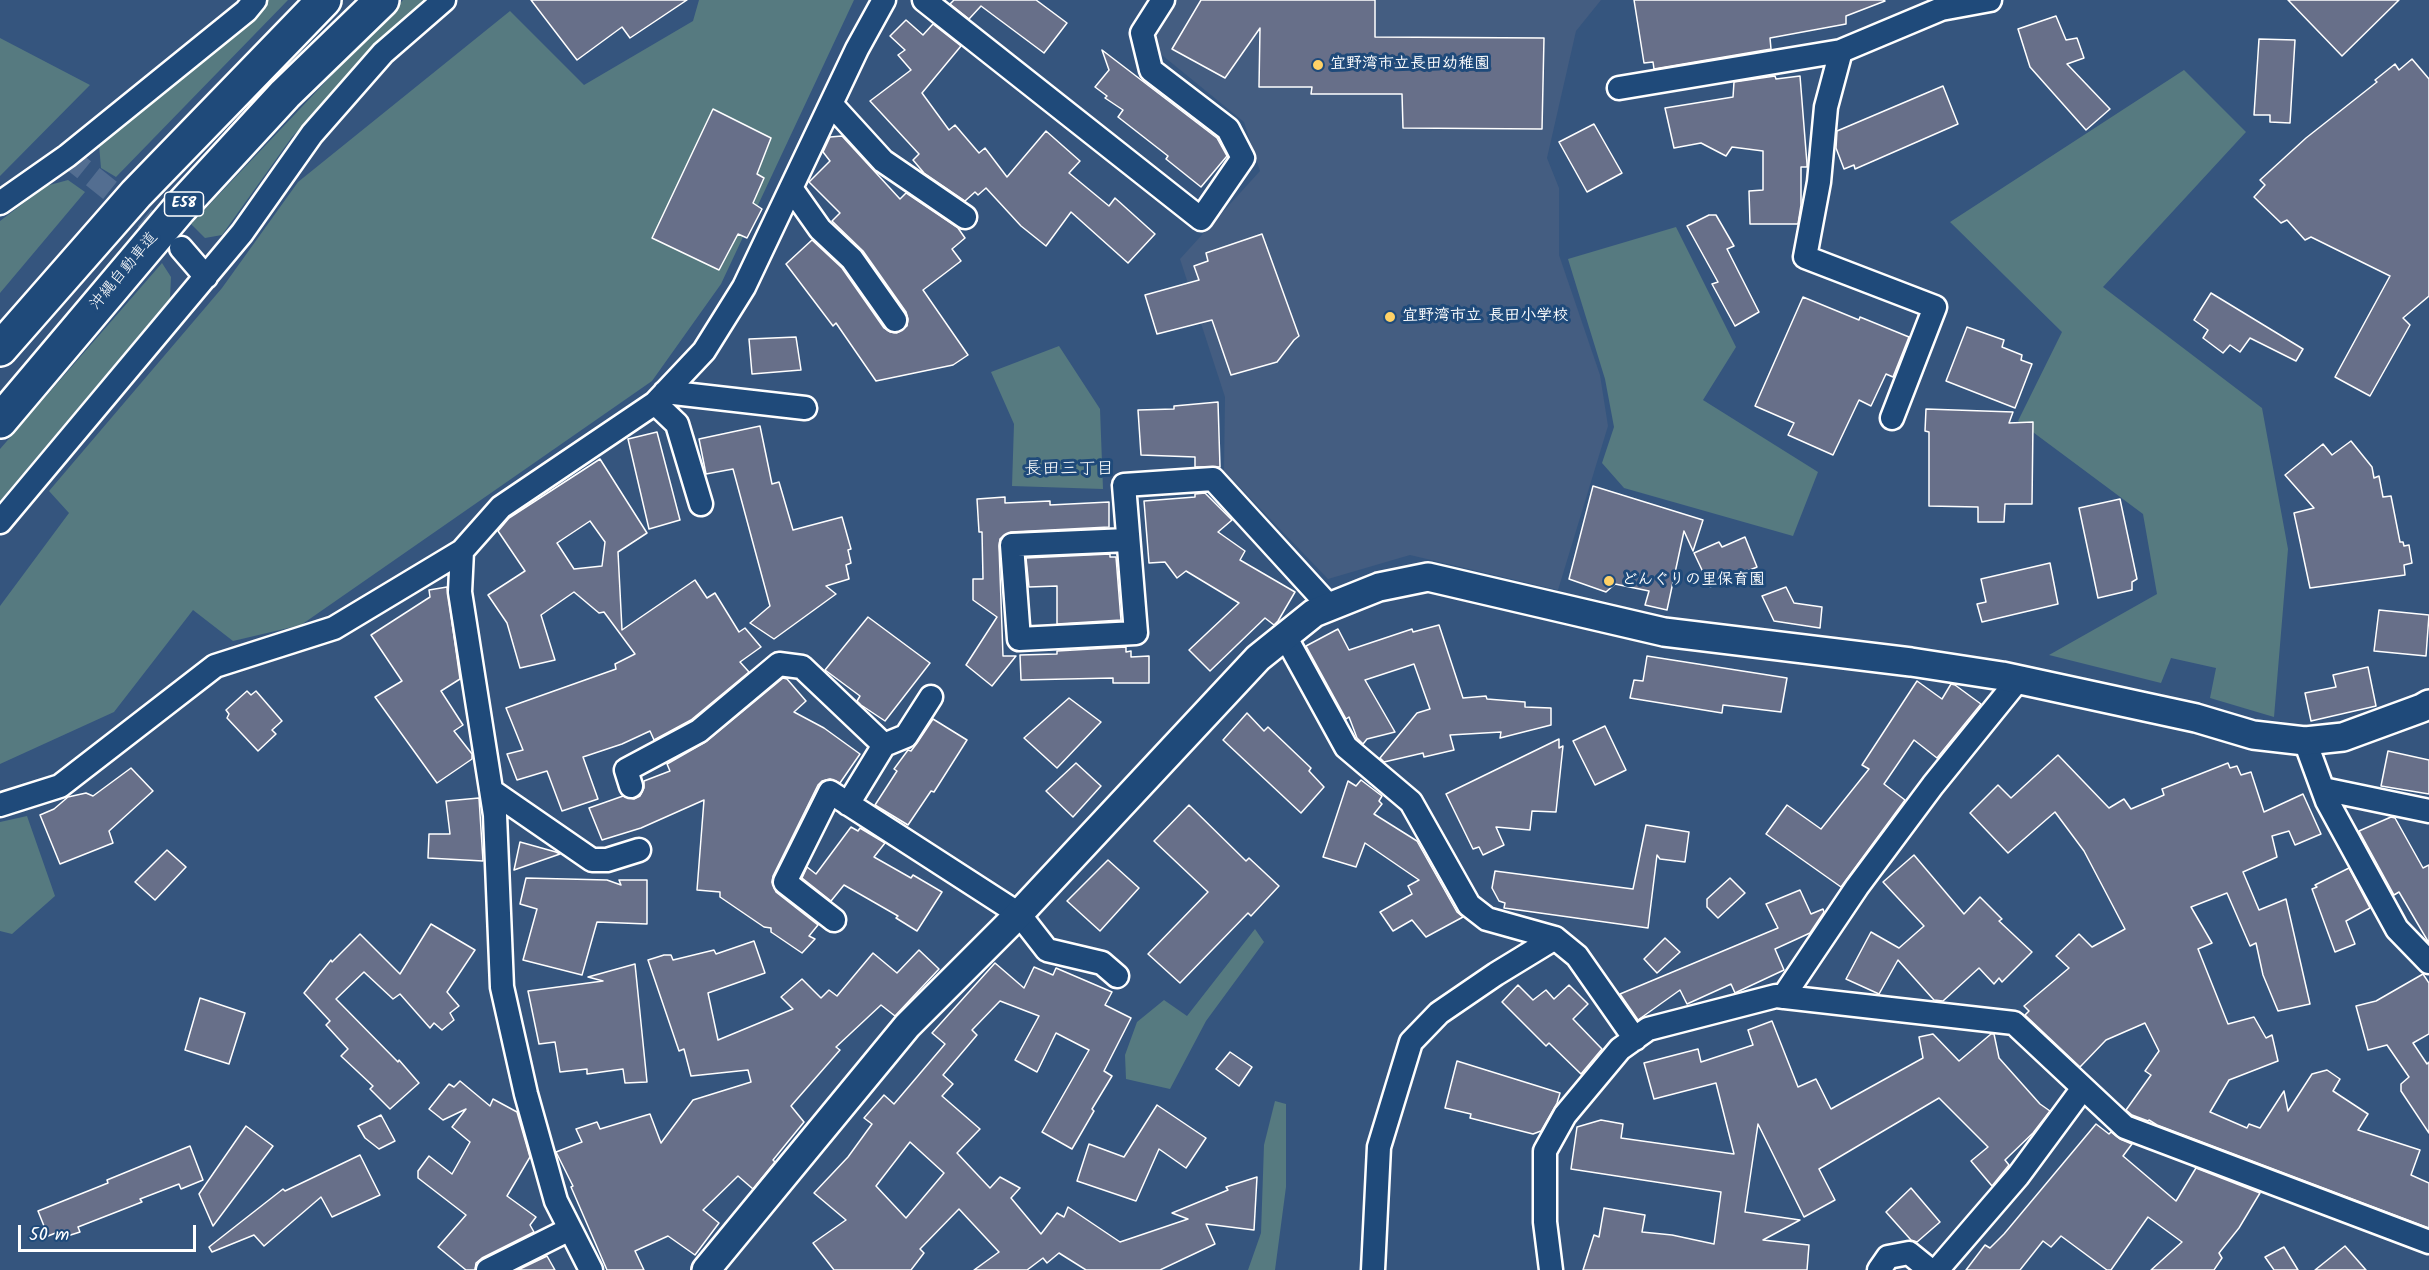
<!DOCTYPE html>
<html>
<head>
<meta charset="utf-8">
<style>
	body { margin:0 }
	#map { position:relative; width:2429px; height:1270px; overflow:hidden; background:#35557e; font-family:Kalam,sans-serif }
	canvas { display:block }
	.scale { position:absolute; left:18px; top:1225px; width:178px; height:27px; box-sizing:border-box; border:3px solid #fff; border-top:0; padding-left:8px; font-size:18px; line-height:21px; white-space:nowrap; color:#fff; -webkit-text-stroke:4px #1f4a7a; paint-order:stroke }
</style>
</head>
<body>
<div id="map">
<canvas width="2429" height="1270"></canvas>
<div class="scale">50 m</div>
</div>
<script>
const ctx = document.querySelector('canvas').getContext('2d');
ctx.lineJoin = 'round';
function fill(path, color) { ctx.fillStyle = color; ctx.fill(path, 'evenodd'); }
function trace(path, color, width, dash) { ctx.strokeStyle = color; ctx.lineWidth = width; ctx.lineCap = dash ? 'butt' : 'round'; ctx.setLineDash(dash || []); ctx.stroke(path); }
function label(font, color, halo, rows, align = 'center') {
  ctx.font = font + ' Kalam,"Klee One",sans-serif'; ctx.lineWidth = 6; ctx.setLineDash([]); ctx.textBaseline = 'middle'; ctx.strokeStyle = halo; ctx.fillStyle = color; for (const [text, x, y, turn = 0] of rows) {
    ctx.save(); ctx.translate(x, y); ctx.rotate((+turn || 0) * Math.PI / 180); ctx.textAlign = isNaN(turn) ? turn : align; if (halo) ctx.strokeText(text, 0, 0); ctx.fillText(text, 0, 0); ctx.restore();
  }
}
fill(new Path2D(`
	M1170 0H1601L1576 31 1547 158 1559 188V255L1600 375 1608 426 1558 590 1410 555 1328 579 1224 471 1225 397 1180 259 1260 171 1244 122 1157 51 1151 29Z`), '#445d81');
fill(new Path2D(`
	M267 0H288L116 177 101 168 99 145 106 136Z
	M403 0H428L394 30 292 137 222 235 205 238 191 224Z
	M699 0H854L721 284 652 381 301 625 233 641 193 610 114 712 0 764V606L69 513 49 491 222 288 298 182 510 11 584 85 693 21Z
	M0 38 90 85 0 176Z
	M2184 70 2246 132 2103 287 2262 408 2288 549 2274 717 2210 698 2216 668 2171 658 2161 683 2049 655 2157 594 2143 514 2018 421 2062 332 1950 222Z
	M68 180 85 192 0 293V221L46 186Z
	M1676 227 1736 347 1703 400 1818 472 1793 536 1624 488 1602 463 1614 427 1605 379 1568 259Z
	M162 263 171 277 170 298 0 501V449Z
	M1059 346 1100 409 1103 489 1012 486 1014 424 991 372Z
	M27 816 55 896 12 934 0 931V822Z
	M1255 929 1264 942 1206 1021 1170 1089 1126 1079 1125 1055 1137 1022 1164 1000 1187 1016Z
	M1275 1101 1286 1104V1187L1275 1270H1248L1261 1233 1264 1145Z`), '#567a80');
const building = new Path2D(`
	M531 0H687L630 38 622 27 577 60Z
	M954 0H1036L1067 23 1044 53 981 6 969 19 950 4Z
	M1201 0H1375V37L1544 38 1542 129 1403 128 1402 94H1311L1312 87H1259L1260 28 1225 78 1172 49Z
	M1634 0H1884L1885 1 1846 16V24L1770 38 1771 49 1654 69 1653 62 1644 63Z
	M2288 0H2399L2342 56Z
	M2056 16 2066 40 2077 38 2084 58 2067 64 2110 109 2086 130 2030 67 2018 29Z
	M906 20 923 35 933 24 961 46 922 93 949 130 955 125 979 153 985 148 1007 177 1046 131 1080 161 1069 173 1109 206 1115 198 1155 234 1128 263 1071 212 1046 246 1021 226 986 188 978 195 975 192 965 201 924 173 913 160 919 154 870 101 911 70 898 55 905 50 890 36Z
	M2259 39 2295 40 2290 123 2270 122V115H2254Z
	M1102 50 1217 138 1227 156 1201 187 1166 159 1168 156 1118 117 1123 110 1105 98 1107 96 1095 87 1109 70Z
	M2412 59 2429 79V296L2403 318 2410 325 2370 396 2335 377 2390 276 2311 237 2305 240 2287 220 2281 223 2254 197 2265 185 2260 180 2306 138 2377 82 2375 80 2395 64 2399 70Z
	M1775 76 1776 79 1800 76 1807 164V167H1801V205L1798 224H1750L1749 191 1763 190V151L1732 147 1726 156 1701 143 1674 148 1665 108 1733 97 1734 82Z
	M1943 86 1958 124 1855 169 1854 165 1844 169 1836 148 1837 131Z
	M713 109 771 138 757 174 764 178 753 203 762 209 747 238 738 234 719 270 652 238Z
	M1594 124 1622 173 1587 192 1559 142Z
	M842 136 900 199 906 193 958 228 965 238 952 249 961 261 923 290 968 355 953 365 876 381 836 323 833 326 786 264 812 240 842 268 884 328 890 332 897 333 907 326 908 319 906 312 863 251 832 221 840 213 809 182 830 161 823 152 830 137Z
	M1709 215H1716L1734 246 1727 249 1759 312 1735 326 1712 284 1718 282 1687 226Z
	M1262 234 1299 336 1294 340 1277 362 1231 375 1212 320 1157 334 1145 295 1199 280 1194 266 1208 261 1206 253Z
	M2211 293 2303 349 2296 361 2250 338 2240 352 2230 345 2223 353 2203 338 2208 330 2194 320Z
	M1803 297 1859 320 1860 317 1909 337 1893 377 1886 374 1871 406 1859 400 1833 455 1788 435 1794 423 1755 406Z
	M1967 327 2004 340 2002 347 2022 355 2021 360 2032 364 2015 408 1946 381Z
	M796 337 801 370 752 374 749 339Z
	M1218 402 1220 467H1195V457L1141 455 1138 410 1174 409V406Z
	M1926 409 2013 412 2009 423 2033 422 2032 504H2005L2004 522H1978V507L1929 506V432L1925 431Z
	M760 426 772 484 779 482 793 530 842 517 851 549 848 550 851 563 846 565 849 579 826 586 836 594 774 639 750 623 770 606 733 469 706 474 699 439Z
	M657 432 680 520 649 529 628 439Z
	M2351 441 2372 467 2374 478 2379 476 2383 497 2391 496 2400 542H2403L2404 546 2409 545 2412 563 2404 565 2405 575 2310 588 2294 513 2314 508 2285 475 2323 444 2332 455Z
	M600 459 647 533 618 552 622 630 695 580 707 598 715 593 739 632 745 628 761 647 740 662 749 672 691 720 654 740 650 731 622 744 583 757 598 799 562 811 547 771 517 780 507 754 523 750 506 708 616 669 615 664 635 654 604 612 599 613 574 592 541 615 555 660 520 668 507 623 488 595 525 571 498 531 509 518ZM590 521 605 542 602 566 574 569 557 543Z
	M1593 486 1703 520 1693 551 1684 531 1667 610 1645 605 1649 591 1615 584 1606 592 1569 579Z
	M1205 493 1232 520 1218 532 1245 551 1240 560 1295 592 1278 621 1274 625 1265 618 1210 671 1189 650 1239 603 1186 571 1177 578 1165 562 1149 563 1144 501 1195 497V494Z
	M1005 497V503L1050 501V505L1109 502V527L1011 532 1000 539 999 546 1003 656H1016L992 686 966 665 997 617 973 600V579H983L982 532H979L977 499Z
	M2120 499 2137 579 2132 582V590L2098 598 2079 508Z
	M1745 537 1757 567 1710 587 1694 553 1719 542 1722 547Z
	M1110 554V557H1116L1121 620 1057 624V586L1029 587 1026 558Z
	M2050 563 2058 604 1982 622 1977 604 1986 602 1981 579Z
	M447 587 460 679 441 691 463 725 454 731 472 754V759L437 783 375 697 402 681 371 635 430 597 429 590Z
	M1786 587 1794 603 1822 607 1820 628 1774 621 1762 596Z
	M2379 610 2429 615 2426 656 2374 651Z
	M868 617 930 663 885 721 861 705 857 701 860 696 825 670Z
	M1439 625 1463 698 1486 696 1487 699 1525 702V707L1551 708V725L1500 738 1501 732 1450 735 1454 750 1424 757 1423 753 1384 762 1380 758 1417 713 1430 709 1414 664 1365 680 1395 732 1367 739 1363 744 1357 738 1349 717 1346 719 1306 646 1338 629 1349 650 1412 629 1413 632Z
	M1126 647V652L1131 651V657L1149 656V683H1113V678L1021 680 1020 655 1057 654V651Z
	M1647 656 1787 678 1781 712 1723 705 1722 713 1630 698 1634 680 1643 681Z
	M2368 667 2376 706 2311 721 2305 693 2336 687 2333 675Z
	M783 678 787 679 806 701 794 712 824 728 860 754 840 783 830 779 822 781 818 785 773 876 772 882 776 892 818 925 809 936 815 939 802 953 771 932V928L764 927 720 897V892L697 890 704 800 641 828 602 840 589 808 623 796 634 799 640 796 644 788V781L670 771 667 764 707 741Z
	M1917 681 1942 699 1951 684 1955 685 1981 704 1937 758 1914 740 1884 784 1905 800 1841 887 1766 834 1787 805 1821 829 1869 769 1862 765Z
	M247 691 251 695 256 691 282 721 272 730 276 734 258 751 227 718 229 714 226 710Z
	M1069 698 1101 722 1057 768 1024 738Z
	M1247 713 1264 731 1268 727 1311 768 1309 771 1324 787 1301 813 1223 740Z
	M933 719 967 740 934 792 931 791 908 825 875 805 897 771 894 769 908 750 911 751 917 743Z
	M1605 726 1626 770 1595 785 1573 741Z
	M1559 739V748L1563 746 1556 812 1532 811 1530 830 1496 827 1504 845 1483 855 1479 847 1473 849 1446 794Z
	M2388 751 2429 760V794L2381 786Z
	M2058 755 2109 808 2124 799 2131 809 2164 795 2162 789 2228 763 2230 768 2237 766 2241 775 2251 772 2264 812 2303 794 2321 834 2295 845 2289 831 2272 836 2277 857 2243 872 2259 910 2286 899 2310 1004 2278 1011 2263 975 2256 943 2250 946 2227 893 2191 907 2212 943 2198 949 2228 1024 2254 1017 2266 1038 2272 1035 2278 1061 2229 1080 2210 1112 2247 1128 2249 1124 2260 1128 2284 1091 2288 1111 2312 1074 2327 1070 2340 1079 2333 1091 2368 1114 2358 1130 2420 1150 2411 1175 2429 1183V1228L2157 1125 2149 1120 2148 1121 2132 1115 2126 1110 2151 1075 2145 1071 2159 1051 2145 1023 2106 1040 2080 1067 2025 1015 2029 1011 2024 1006 2069 968 2056 956 2079 934 2092 947 2125 929 2084 851 2055 812 2008 853 1970 813 1998 785 2011 798Z
	M1076 763 1101 786 1073 817 1046 791Z
	M131 768 153 791 109 831 113 843 60 864 40 815 54 809 68 797 86 793 93 796Z
	M1361 780 1382 796 1379 801 1382 804 1374 814 1417 841 1457 912 1463 917 1426 937 1412 920 1393 931 1380 912 1412 894 1408 886 1419 880 1365 843 1356 867 1323 857 1348 781 1356 786Z
	M479 798 483 861 428 858 429 834H450L446 801Z
	M1189 805 1246 861 1249 858 1279 886 1251 916 1248 913 1180 983 1148 954 1208 892 1154 841Z
	M2391 817 2395 818 2423 868 2429 865V943L2399 892 2394 895 2359 831Z
	M1646 825 1689 832 1685 862 1660 859 1657 855 1648 928 1504 908 1505 903 1499 901 1492 888 1495 871 1633 889Z
	M851 827 858 831 860 828 885 843 874 857 911 878 913 875 942 892 917 931 896 918 898 916 844 885 831 901 802 878 807 867 816 874Z
	M520 842 556 852 560 854 514 870Z
	M167 850 186 867 155 900 135 882Z
	M1914 855 1964 914 1980 897 2002 919 1999 921 2032 952 2002 982 1999 978 1994 984 1979 968 1943 1001 1934 1000 1898 960 1879 994 1846 979 1871 932 1899 948 1924 926 1883 882Z
	M1108 860 1139 888 1100 931 1067 901Z
	M2349 868 2370 908 2346 921 2355 944 2335 952 2312 889 2317 887 2315 885Z
	M526 878 607 880 621 885 619 880H647V924L597 922 582 975 523 960 537 909 520 904Z
	M1730 878 1745 893 1718 918 1707 907V899Z
	M1800 890 1811 914 1823 909 1824 912 1810 933 1775 949 1784 970 1737 992 1735 993 1731 984 1687 1004 1680 990 1638 1020 1620 994 1778 928 1766 904Z
	M431 924 475 950 447 992 459 1006 450 1013 454 1020 442 1030 434 1023 430 1028 400 994 393 999 364 972 336 999 398 1062 399 1060 419 1083 390 1109 370 1089 373 1086 341 1056 348 1049 326 1025 330 1021 304 993 331 960 332 962 360 934 400 974Z
	M1665 938 1680 952 1657 973 1644 959Z
	M754 941 765 973 708 993 718 1040 793 1009 781 997 802 979 821 998 829 990 837 996 873 953 897 973 919 950 939 969 895 1016 881 1005 836 1047 840 1050 791 1106 804 1122 773 1160 775 1162 753 1189 738 1176 703 1210 719 1223 695 1255 668 1236 635 1251 644 1270H607L571 1187 573 1186 556 1152 582 1142 576 1129 597 1122 600 1129 650 1114 661 1143 693 1100 751 1082 748 1070 691 1076 684 1049 679 1051 648 960 664 955H671L673 960 714 950 716 954Z
	M995 963 1024 988 1034 967 1053 975 1056 968 1112 992 1105 1005 1131 1018 1104 1071 1112 1076 1092 1109 1094 1111 1072 1149 1042 1132 1089 1050 1056 1033 1037 1072 1015 1060 1039 1016 1000 1001 972 1030 977 1035 943 1075 953 1084 942 1096 980 1129 957 1153 990 1188 1000 1177 1020 1188 1011 1198 1041 1234 1057 1213 1064 1217 1068 1207 1120 1242 1188 1219 1172 1213 1228 1190 1226 1187 1257 1177 1254 1230 1206 1224 1215 1244 1160 1270H1086L1059 1253 1047 1263 1043 1258 1027 1270H974L999 1252 959 1209 920 1249 924 1253 911 1270H834L813 1243 846 1220 814 1193 848 1157 872 1124 864 1118 884 1095 894 1104 945 1044 932 1033ZM910 1142 944 1173 906 1218 876 1186Z
	M635 964 647 1082 625 1083 623 1069 587 1074V1069L560 1072 555 1042 539 1044 528 991 603 981 588 977Z
	M2423 974 2429 983V1034L2413 1043 2427 1064 2429 1062V1133L2401 1091V1084L2409 1077 2387 1045 2368 1050 2356 1006 2376 1001Z
	M1518 985 1533 1000 1546 990 1554 999 1569 985 1588 1004 1573 1019 1602 1049 1581 1074 1549 1043 1546 1046 1502 1002Z
	M200 998 245 1013 229 1064 185 1050Z
	M1772 1021 1798 1087 1816 1079 1831 1109 1923 1058 1919 1037 1933 1034 1959 1061 1991 1034H1994L1999 1058 2040 1104 2050 1111 2033 1133 2005 1160 2009 1165 1992 1186 1971 1161 1988 1147 1939 1098 1819 1169 1835 1200 1804 1217 1758 1124 1745 1212 1800 1220 1763 1240 1809 1245 1807 1270H1583L1594 1235 1599 1237 1604 1208 1645 1215 1642 1232 1672 1235 1714 1244 1721 1192 1571 1169 1577 1127 1601 1120 1623 1124 1621 1138 1734 1154 1716 1083 1654 1099 1644 1063 1698 1049 1701 1062 1753 1045 1748 1030Z
	M1230 1052 1252 1067 1239 1086 1216 1069Z
	M1457 1061 1560 1093 1557 1103 1541 1131 1533 1134 1470 1118 1471 1114 1445 1108Z
	M460 1081 490 1106 493 1099 517 1112 530 1157 507 1196 536 1217 530 1225 534 1232 482 1258 476 1263 475 1270H466L438 1247 466 1215 418 1178V1171L429 1156 452 1174 470 1142 452 1127 466 1109 443 1120 429 1109 449 1084 454 1087Z
	M1157 1105 1206 1138 1186 1168 1159 1149 1136 1201 1077 1181 1089 1144 1124 1157Z
	M381 1115 395 1141 379 1149 365 1138 358 1126Z
	M2096 1124 2109 1134 2111 1132 2120 1139 2132 1144 2123 1156 2176 1201 2196 1168 2260 1193 2239 1228 2219 1253 2222 1258 2214 1270H2151L2182 1242 2148 1217 2111 1270H2107L2061 1236 2051 1247 2043 1241 2020 1270H1966L1985 1245 1990 1248 2004 1234Z
	M246 1126 273 1146 213 1226 199 1194Z
	M190 1146 203 1180 181 1189 179 1184 140 1199 142 1202 78 1227 80 1232 61 1238 58 1232 48 1236 38 1211 108 1183 107 1180Z
	M360 1155 380 1195 332 1217 321 1197 264 1246 254 1235 212 1252 209 1247 283 1189 285 1191Z
	M1911 1188 1940 1222 1917 1242 1911 1240 1886 1212Z
	M2345 1246 2366 1270H2315Z
	M2284 1247 2298 1270H2274L2265 1257Z
	M547 1256 555 1270H518Z`);
fill(building, '#676f89');
trace(building, '#fff', 1.5);
trace(new Path2D(`
	M67 156 171 239`), '#536e91', 22, [22, 11]);
const minor = new Path2D(`
	M924 0 1201 219 1243 158 1228 129 1151 70 1142 33 1163 0
	M1841 51 1826 107 1819 182 1805 257 1935 307 1892 418
	M1619 88 1841 51 1941 9 1990 0
	M831 104 883 161 965 217
	M791 188 820 229 852 259 895 320
	M0 203 67 156 246 11 255 0
	M181 248 206 277
	M665 392 805 408
	M655 403 677 424 701 504
	M0 522 242 233 312 134 383 53 444 0
	M1128 540 1012 545 1019 639 1136 633 1124 485 1213 479 1330 607
	M462 551 460 592 495 815 502 987 526 1094 556 1201 591 1270
	M1285 636 1346 747 1411 802 1469 905 1487 919 1555 938 1577 956 1635 1039
	M2305 741 2327 801 2397 929 2429 962
	M631 786 626 770 699 731 779 664 802 667 884 745
	M2323 789 2429 811
	M492 791 592 860H607L639 850
	M848 804 884 745 906 736 931 697
	M0 805 60 786 215 666 334 628 462 551 501 507 655 403 704 351 744 287 857 49 884 0
	M834 920 785 882 830 792 1019 914 1047 950 1102 963 1117 976
	M1783 997 1857 887 1933 785 2018 680
	M488 1270 570 1229
	M1373 1270 1379 1147 1411 1042 1439 1013 1496 974 1555 938
	M1551 1270 1545 1222V1151L1565 1115 1620 1049 1648 1029 1776 996 2014 1023 2125 1127 2429 1242
	M1879 1270 1888 1257 1909 1253 1930 1270
	M1937 1270 2018 1176 2083 1088`);
const tertiary = new Path2D(`
	M706 1270 907 1026 1019 914 1258 658 1314 613 1379 587 1428 577 1664 632 1911 662 2002 676 2196 718 2253 735 2305 741 2343 737 2422 708 2429 704`);
const motorway = new Path2D(`
	M0 349 136 194 324 0
	M0 421 179 209 285 94 382 0`);
trace(minor, '#fff', 27);
trace(tertiary, '#fff', 32);
trace(motorway, '#fff', 38);
trace(minor, '#1f4a7a', 22);
trace(tertiary, '#1f4a7a', 27);
trace(motorway, '#1f4a7a', 33);
for (const [x, y, r, color] of [
	[1318,65,6,"#ffd166"],
	[1390,317,6,"#ffd166"],
	[1609,581,6,"#ffd166"]
]) { const dot = new Path2D(); dot.arc(x, y, r, 0, 2 * Math.PI); ctx.fillStyle = color; ctx.fill(dot); trace(dot, '#1f4a7a', 2); }
for (const [x, y, w] of [
	[184,204,39]
]) { const box = new Path2D(); box.roundRect(x - w / 2, y - 12, w, 24, 4.5); ctx.fillStyle = '#1f4a7a'; ctx.fill(box); trace(box, '#fff', 1.5); }
label('bold 15px', '#fff', null, [
	["E58",184,204]
]);
label('bold 16px', '#fff', '#1f4a7a', [
	["宜野湾市立長田幼稚園",1330,65],
	["宜野湾市立 長田小学校",1402,317],
	["どんぐりの里保育園",1621,581]
], 'left');
label('16px', '#fff', '#1f4a7a', [
	["沖縄自動車道",125,272,-50]
]);
label('18px', '#fff', '#1f4a7a', [
	["長田三丁目",1069,471]
]);
</script>
</body>
</html>
